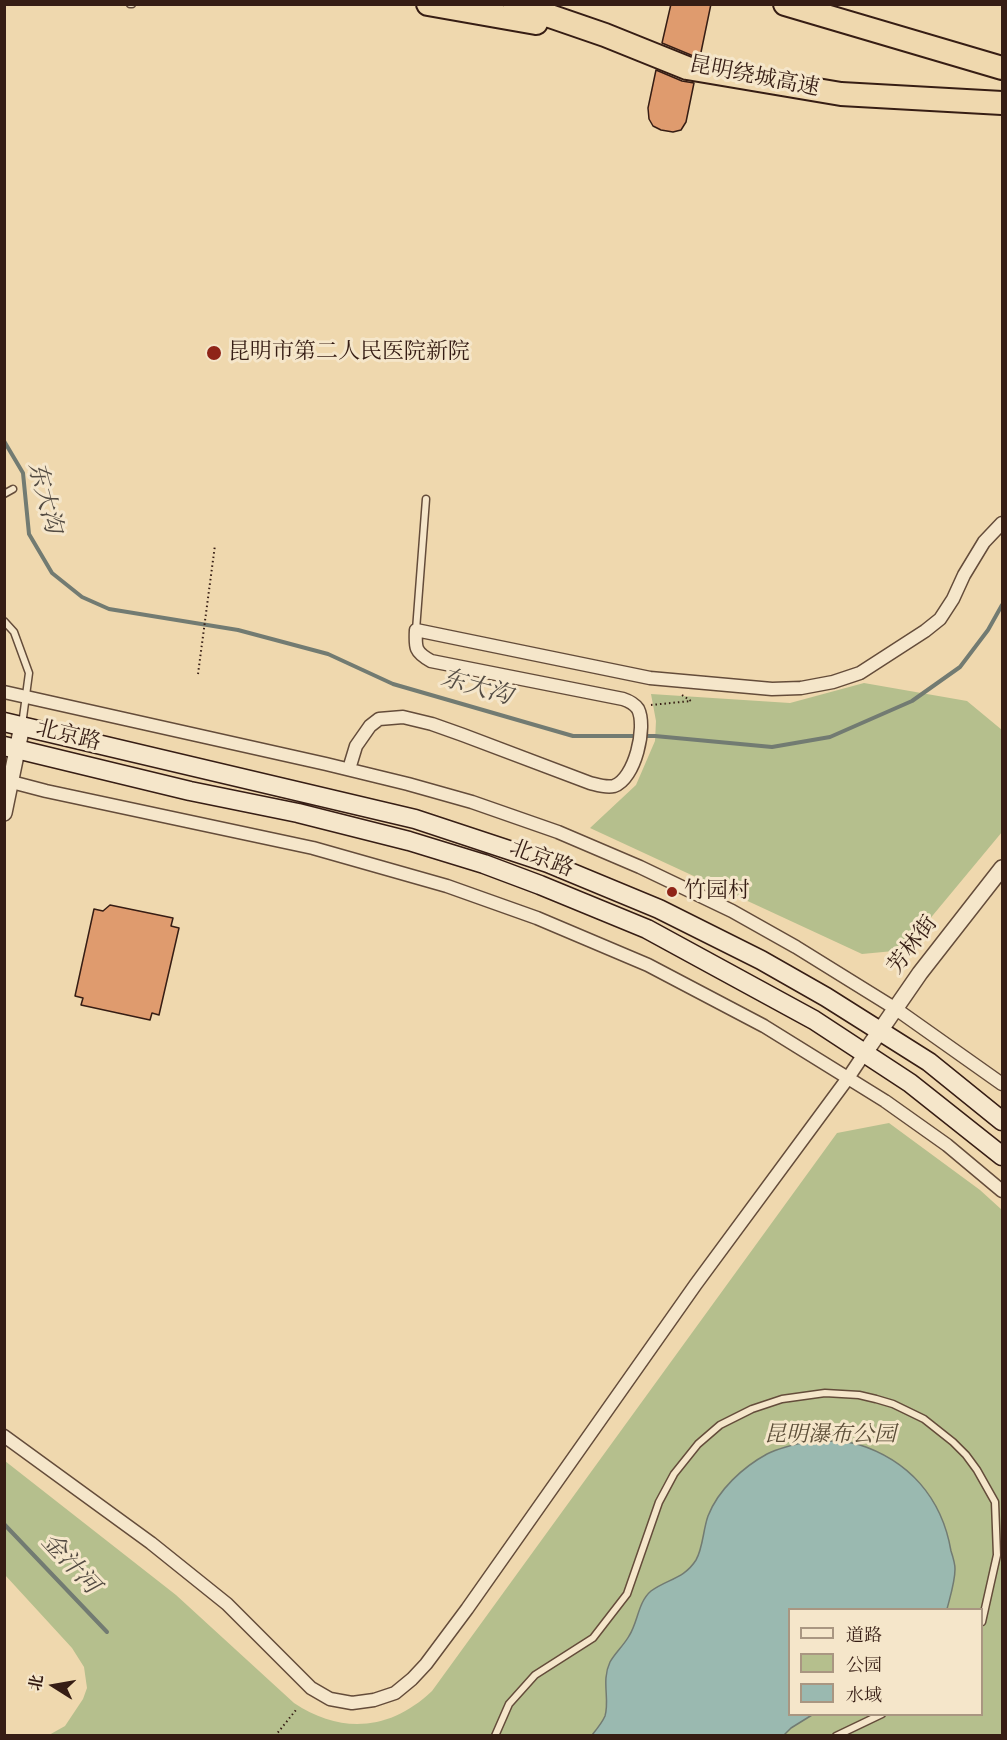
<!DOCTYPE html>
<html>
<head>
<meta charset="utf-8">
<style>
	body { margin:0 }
	#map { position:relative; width:1007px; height:1740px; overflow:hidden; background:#efd8ae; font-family:"IM FELL DW Pica","Noto Serif SC",serif }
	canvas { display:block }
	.frame { position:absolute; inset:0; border:6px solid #361d14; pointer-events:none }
	.legend { position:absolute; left:788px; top:1608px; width:195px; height:108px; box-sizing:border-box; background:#f5e6ca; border:2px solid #a99681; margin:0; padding:8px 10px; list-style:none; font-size:18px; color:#361d14 }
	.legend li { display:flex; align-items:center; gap:12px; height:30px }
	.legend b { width:30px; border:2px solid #a99681 }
	.north { position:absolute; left:24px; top:1656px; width:60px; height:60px; -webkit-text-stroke:4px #f5e6ca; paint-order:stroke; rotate:281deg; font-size:16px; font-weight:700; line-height:24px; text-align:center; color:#361d14 }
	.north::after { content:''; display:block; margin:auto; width:21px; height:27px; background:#361d14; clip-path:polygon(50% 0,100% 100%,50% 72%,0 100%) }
</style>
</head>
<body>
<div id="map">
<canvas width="1007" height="1740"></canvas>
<div class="frame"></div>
<ul class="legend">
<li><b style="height:8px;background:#f5e6ca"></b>道路</li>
<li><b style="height:16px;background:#b5bf8d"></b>公园</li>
<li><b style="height:16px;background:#9ab9b0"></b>水域</li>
</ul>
<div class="north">北</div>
</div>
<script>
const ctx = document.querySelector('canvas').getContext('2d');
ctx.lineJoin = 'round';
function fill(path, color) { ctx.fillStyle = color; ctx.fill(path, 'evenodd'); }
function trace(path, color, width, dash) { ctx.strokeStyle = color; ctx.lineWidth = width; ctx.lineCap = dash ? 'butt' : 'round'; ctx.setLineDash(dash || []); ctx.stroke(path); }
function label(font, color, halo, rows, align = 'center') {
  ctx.font = font + ' "IM FELL DW Pica","Noto Serif SC",serif'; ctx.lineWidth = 6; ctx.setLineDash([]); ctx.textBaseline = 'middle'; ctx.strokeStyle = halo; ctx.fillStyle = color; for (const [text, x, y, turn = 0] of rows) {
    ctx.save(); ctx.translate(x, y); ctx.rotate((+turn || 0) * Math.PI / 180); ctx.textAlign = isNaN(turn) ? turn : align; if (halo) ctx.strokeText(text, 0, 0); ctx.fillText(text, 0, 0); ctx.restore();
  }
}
fill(new Path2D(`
	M864 683 967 701 1002 730V832L904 950 862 954 590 828 636 785 655 741 656 721 651 694 790 703Z
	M889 1123 980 1190 1002 1210V1735H49L65 1726 83 1699 87 1688 84 1667 72 1648 5 1575V1461L176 1595 294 1703C342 1735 391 1730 432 1691L837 1133ZM790 1610H982V1714H790Z`), '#b5bf8d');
const water = new Path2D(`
	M811 1441C826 1441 842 1440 857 1444 909 1460 942 1498 951 1551 953 1557 955 1563 955 1569 955 1582 950 1597 947 1609L790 1610V1714L812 1715 791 1728 784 1735H592C596 1730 602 1723 605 1716 610 1699 601 1681 610 1662 615 1653 624 1645 629 1636 638 1622 638 1602 651 1591 667 1579 684 1579 696 1560 703 1548 703 1530 708 1516 718 1490 743 1467 767 1454 781 1447 796 1444 811 1441Z`);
fill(water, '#9ab9b0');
trace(water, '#727b72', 1.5);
trace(new Path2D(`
	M4 441 23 473 29 534 52 573 82 597 109 609 238 630 328 654 393 684 573 736H655L772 747 830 737 912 701 960 667 988 630 1002 605
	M4 1524 107 1632`), '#727b72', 4);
const building = new Path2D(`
	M671 4H711L700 57 691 55 662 43Z
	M656 70 682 81 694 83 686 122 681 130 673 132 661 130 653 126 649 119 648 108Z
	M110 905 173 918 171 926 179 928 159 1015 152 1013 150 1020 81 1005 83 998 75 996 94 909 103 911Z`);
fill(building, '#df9b6e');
trace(building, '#361d14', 1.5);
const service = new Path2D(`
	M130 4H132
	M4 494 13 489
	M4 621 14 632 29 673 22 725
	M416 630 426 499
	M495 1736 509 1704 535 1675 593 1638 627 1594 659 1502 674 1474 698 1444 720 1425 752 1409 782 1399 825 1393 859 1395 876 1399 893 1404 924 1419 953 1442 966 1455 977 1470 995 1502 997 1555 982 1622
	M836 1736 882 1714`);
const minor = new Path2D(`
	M4 692 326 764 408 784 472 802 558 832 640 867 732 911 796 947 896 1009 1002 1084
	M349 769 356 746 370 726 379 719 403 717 432 724 463 735 590 783C598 785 606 788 614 786 635 779 647 727 638 709 634 703 629 701 623 699L431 661C415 652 415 648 416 630L650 678 772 689 801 688 833 682 860 673 925 631 940 619 953 599 964 575 984 542 1002 523
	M4 780 46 791 313 848 447 886 537 918 648 965 764 1026 885 1101 947 1145 1002 1191
	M4 1436 151 1543 227 1604 311 1688 330 1699 352 1703 374 1700 395 1693 412 1679 426 1664 467 1609 696 1284 848 1078 864 1054`);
const tertiary = new Path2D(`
	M4 813 22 726
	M864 1054 920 973 1002 868`);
const secondary = new Path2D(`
	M4 722 415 819 548 863 659 909 761 960 826 997 929 1062 1002 1121
	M4 746 190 791 298 813 409 841 484 864 540 885 647 929 814 1020 910 1083 1002 1156`);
const motorway = new Path2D(`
	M428 4 536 23
	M515 4 605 35 687 68 841 94 1002 103
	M785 4 1002 68`);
trace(service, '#644c3a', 9);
trace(minor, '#644c3a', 15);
trace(tertiary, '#644c3a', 18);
trace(secondary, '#361d14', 21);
trace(motorway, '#361d14', 26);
trace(new Path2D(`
	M198 674 215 545
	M651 705 691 701 682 695
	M275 1736 296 1710`), '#361d14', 2, [1.5, 3]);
trace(service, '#f5e6ca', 6);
trace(minor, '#f5e6ca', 12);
trace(tertiary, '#f5e6ca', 15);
trace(secondary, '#f5e6ca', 18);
trace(motorway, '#efd8ae', 22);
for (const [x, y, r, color] of [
	[214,353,8,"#8f2418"],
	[672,892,6,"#8f2418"]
]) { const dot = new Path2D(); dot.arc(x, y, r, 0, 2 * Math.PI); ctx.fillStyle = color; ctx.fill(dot); trace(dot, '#f5e6ca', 2); }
label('22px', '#361d14', '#f5e6ca', [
	["昆明绕城高速",754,78,11],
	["北京路",68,737,14],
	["北京路",541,860,21],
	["芳林街",914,946,-53]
]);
label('22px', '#361d14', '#f5e6ca', [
	["昆明市第二人民医院新院",228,353],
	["竹园村",684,892]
], 'left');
label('italic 22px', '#5c4e38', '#f5e6ca', [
	["昆明瀑布公园",830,1436]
]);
label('italic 24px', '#544c43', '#f5e6ca', [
	["东大沟",43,498,75],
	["东大沟",476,689,16],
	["金汁河",69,1565,47]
]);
</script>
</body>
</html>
